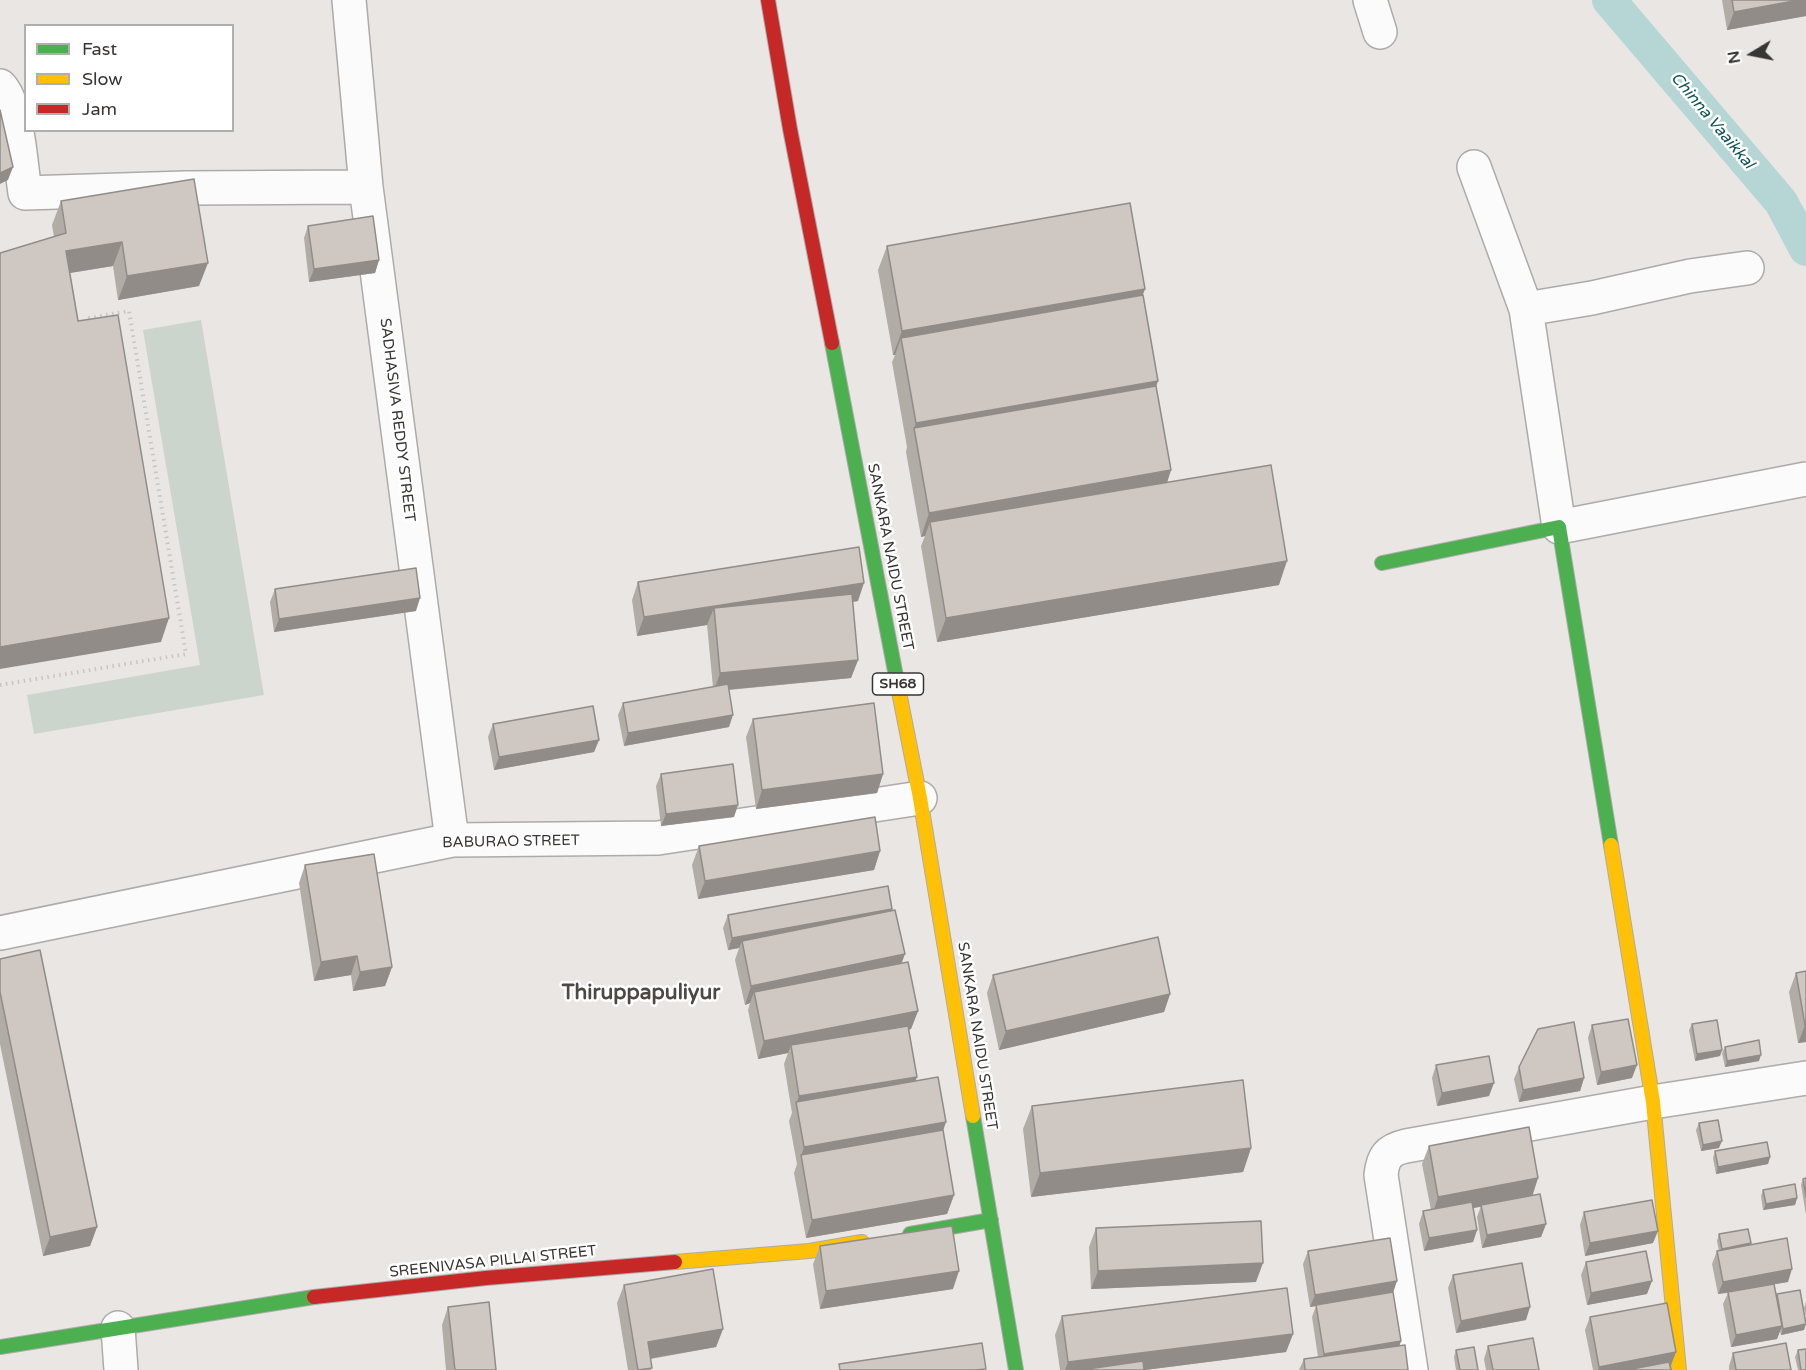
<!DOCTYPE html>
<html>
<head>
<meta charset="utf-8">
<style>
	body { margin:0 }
	#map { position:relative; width:1806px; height:1370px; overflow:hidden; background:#e9e6e4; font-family:"Varela Round",sans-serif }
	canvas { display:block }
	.legend { position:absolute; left:24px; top:24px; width:210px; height:108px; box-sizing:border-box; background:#fff; border:2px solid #afafae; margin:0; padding:8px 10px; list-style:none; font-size:18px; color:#383634 }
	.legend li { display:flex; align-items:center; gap:12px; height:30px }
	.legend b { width:30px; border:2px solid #afafae }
	.north { position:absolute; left:1722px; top:24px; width:60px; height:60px; -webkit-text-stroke:4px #fff; paint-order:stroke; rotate:260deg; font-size:16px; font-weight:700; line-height:24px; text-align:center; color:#383634 }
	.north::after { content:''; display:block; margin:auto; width:21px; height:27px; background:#383634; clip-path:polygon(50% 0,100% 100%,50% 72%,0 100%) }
</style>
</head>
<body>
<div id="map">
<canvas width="1806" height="1370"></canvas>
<ul class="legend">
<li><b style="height:8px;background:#4caf50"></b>Fast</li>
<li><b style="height:8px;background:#ffc107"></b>Slow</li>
<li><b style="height:8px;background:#c62828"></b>Jam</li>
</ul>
<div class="north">N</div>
</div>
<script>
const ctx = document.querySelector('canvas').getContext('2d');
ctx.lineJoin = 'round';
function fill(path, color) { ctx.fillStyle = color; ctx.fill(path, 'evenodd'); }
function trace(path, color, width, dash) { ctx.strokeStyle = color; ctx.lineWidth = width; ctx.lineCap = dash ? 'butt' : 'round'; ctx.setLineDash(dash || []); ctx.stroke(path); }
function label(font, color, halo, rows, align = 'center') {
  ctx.font = font + ' "Varela Round",sans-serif'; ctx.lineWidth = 5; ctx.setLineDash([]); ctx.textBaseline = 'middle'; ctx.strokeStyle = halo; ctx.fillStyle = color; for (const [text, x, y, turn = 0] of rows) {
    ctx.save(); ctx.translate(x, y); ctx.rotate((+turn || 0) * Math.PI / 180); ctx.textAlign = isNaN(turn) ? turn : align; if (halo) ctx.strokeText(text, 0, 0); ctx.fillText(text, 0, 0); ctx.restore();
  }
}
fill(new Path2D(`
	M201 320 264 695 34 734 27 695 200 665 143 330Z`), '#ccd5cb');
trace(new Path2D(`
	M1609 0 1781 202 1806 249`), '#b6d6d5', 34);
const street = new Path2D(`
	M349 0 366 187 452 840
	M1370 0 1380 32
	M0 86C18 104 21 167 25 193L185 188 366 187
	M1474 167 1526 309 1559 527 1806 479
	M1526 309 1592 298 1690 276 1747 268
	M0 933 452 840 658 838 920 798
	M118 1328 121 1370
	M1411 1370 1381 1175C1383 1157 1388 1150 1406 1146L1653 1102 1806 1078`);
const fast = new Path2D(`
	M832 343 899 692
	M1382 563 1559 527 1611 845
	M973 1116 1016 1370
	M910 1234 991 1220
	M0 1347 314 1297`);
const slow = new Path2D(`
	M899 692 920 798 973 1116
	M1611 845 1653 1102 1679 1370
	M675 1262 809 1251 862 1242`);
const jam = new Path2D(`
	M768 0 790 129 832 343
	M314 1297 486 1278 675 1262`);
trace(street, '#adaba9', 36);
trace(fast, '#adaba9', 16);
trace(slow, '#adaba9', 16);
trace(jam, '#adaba9', 16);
trace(new Path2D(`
	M0 685 186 654 129 311 84 319`), '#c8c6c4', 4, [1.5, 4.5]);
trace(street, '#fcfbfb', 33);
trace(fast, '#4caf50', 14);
trace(slow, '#ffc107', 14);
trace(jam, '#c62828', 14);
fill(new Path2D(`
	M1722 0H1806V16L1727 30Z
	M61 201 199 286 118 300 113 266 70 273 78 321 161 642 54 237 52 225Z
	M308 226 379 260 375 273 309 282 304 238Z
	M887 246 1145 289 1142 296 1158 381 1156 386 1171 470 1167 483 1279 585 937 642 921 546 925 536 921 537 906 452 907 447 892 362 895 355H893L878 270Z
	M638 582 858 601 852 602 858 660 851 678 729 690V727L624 746 618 715 623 703 713 687 707 625 637 636 632 600Z
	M275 589 416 611 274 632 270 602Z
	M753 719 883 774 877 793 756 809 746 737Z
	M493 724 599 740 594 752 494 770 488 737Z
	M661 774 734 817 661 826 656 786Z
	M699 846 880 851 874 870 698 899 692 865Z
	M305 865 392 967 385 986 353 991 351 975 314 981 299 883Z
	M891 911 901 963 918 1011 911 1029 909 1030 917 1077 915 1081 943 1131 954 1195 947 1214 806 1238 794 1173 797 1164 789 1121 792 1113 784 1064 788 1053 758 1059 748 1010 750 1003 745 1005 735 960 739 948 728 950 723 928 728 915Z
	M0 959 97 1227 90 1246 43 1256 0 1044Z
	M1806 971V1042L1798 1043 1789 992 1796 973Z
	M993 975 1170 994 1164 1012 999 1050 987 993Z
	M1692 1024 1722 1050 1720 1056 1695 1061 1689 1030Z
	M1592 1025 1632 1078 1597 1085 1588 1038Z
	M1725 1047 1759 1061 1725 1067 1722 1053Z
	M1436 1065 1489 1096 1437 1106 1432 1078Z
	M1519 1067 1584 1078 1580 1091 1519 1102 1514 1079Z
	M1032 1106 1251 1148 1243 1172 1031 1197 1023 1129Z
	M1699 1123 1719 1148 1701 1151 1696 1130Z
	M1429 1146 1538 1178 1532 1195 1546 1224 1541 1237 1482 1248 1477 1217 1481 1206 1473 1208 1477 1230 1473 1242 1424 1251 1419 1224 1423 1211 1431 1210 1422 1164Z
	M1715 1151 1770 1157 1768 1164 1716 1174 1713 1158Z
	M1806 1178V1215L1801 1185 1803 1179Z
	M1763 1190 1797 1198 1795 1205 1763 1210 1761 1196Z
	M1584 1212 1653 1243 1585 1256 1580 1225Z
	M1096 1228 1256 1282 1091 1289 1089 1247Z
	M1719 1234 1751 1243 1750 1245 1788 1282 1774 1284 1776 1297 1777 1294 1804 1330 1781 1335 1780 1331 1777 1339 1731 1347 1723 1304 1728 1293 1718 1294 1712 1264 1717 1251H1719L1717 1241Z
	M820 1246 953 1289 820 1309 813 1264Z
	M1308 1251 1393 1292 1401 1341 1399 1346 1408 1370H1299L1304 1359 1318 1357 1312 1317 1316 1306 1310 1307 1303 1264Z
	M1586 1262 1647 1294 1587 1305 1581 1275Z
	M1453 1275 1526 1320 1456 1333 1448 1288Z
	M624 1285 723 1329 716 1347 651 1359V1370H628L617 1303Z
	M1806 1302V1316L1804 1308Z
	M448 1307 496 1370H446L442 1325Z
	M1062 1316 1293 1334 1286 1352 1145 1370H1060L1055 1335Z
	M1590 1317 1676 1352 1671 1365H1670L1671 1370H1593L1585 1330Z
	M1488 1346 1539 1370H1486L1484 1359Z
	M1456 1350 1478 1370H1456L1454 1357Z
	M1798 1350 1806 1370H1798L1795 1357Z
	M1733 1353 1791 1370H1729V1366Z`), '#b2aca7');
fill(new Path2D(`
	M1799 0H1806V16L1727 30 1734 12Z
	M13 167 8 180 0 184V173Z
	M122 242 113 266 57 275 66 251Z
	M379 260 375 273 309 282 314 269Z
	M208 263 199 286 118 300 127 276Z
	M1145 289 1136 313 901 338 895 355H893L902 331Z
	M1158 381 1150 404 914 428 907 447 916 423Z
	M1171 470 1163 494 930 522 925 536 921 537 929 513Z
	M1287 561 1279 585 937 642 946 618Z
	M864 583 858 601 715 623 714 608 707 625 637 636 644 617Z
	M420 598 416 611 274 632 279 619Z
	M169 618 161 642 0 669V647Z
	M858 660 851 678 714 691 720 673Z
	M733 715 729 727 624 746 628 733Z
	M599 740 594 752 494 770 499 757Z
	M883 774 877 793 756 809 762 790Z
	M738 805 734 817 661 826 666 814Z
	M880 851 874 870 698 899 705 881Z
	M892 909 887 921 742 941 739 948 728 950 732 938Z
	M905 954 898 973 754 992 750 1003 745 1005 751 986Z
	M357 956 351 975 314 981 321 962Z
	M392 967 385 986 353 991 360 972Z
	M1170 994 1164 1012 999 1050 1006 1031Z
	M918 1011 911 1029 792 1052 791 1045 788 1053 758 1059 764 1041Z
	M1806 1024V1042L1798 1043 1805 1025Z
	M1722 1050 1720 1056 1695 1061 1697 1054Z
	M1761 1055 1759 1061 1725 1067 1727 1061Z
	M1637 1065 1632 1078 1597 1085 1601 1072Z
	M917 1077 910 1095 796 1104 799 1096Z
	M1584 1078 1580 1091 1519 1102 1523 1090Z
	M1494 1083 1489 1096 1437 1106 1442 1093Z
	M946 1122 940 1140 801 1156 804 1147Z
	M1722 1141 1719 1148 1701 1151 1703 1145Z
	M1251 1148 1243 1172 1031 1197 1040 1173Z
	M1770 1157 1768 1164 1716 1174 1718 1167Z
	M1538 1178 1532 1197 1432 1216 1438 1197Z
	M954 1195 947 1214 806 1238 812 1220Z
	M1797 1198 1795 1205 1763 1210 1766 1204Z
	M1546 1224 1541 1237 1482 1248 1487 1235Z
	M97 1227 90 1246 43 1256 50 1237Z
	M1477 1230 1473 1242 1424 1251 1429 1238Z
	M1658 1231 1653 1243 1585 1256 1590 1243Z
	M1751 1243 1748 1250 1720 1255 1722 1249Z
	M1263 1263 1256 1282 1091 1289 1098 1271Z
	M1792 1269 1788 1282 1718 1294 1723 1282Z
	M959 1271 953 1289 820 1309 826 1291Z
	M1397 1281 1393 1293 1310 1307 1315 1295Z
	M1652 1281 1647 1294 1587 1305 1591 1293Z
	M1530 1307 1526 1320 1456 1333 1461 1321Z
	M1806 1324 1804 1330 1781 1335 1783 1329Z
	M1782 1326 1777 1339 1731 1347 1736 1335Z
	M723 1329 716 1347 641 1360 648 1342Z
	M1293 1334 1286 1352 1145 1370H1065L1068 1362Z
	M1401 1341 1397 1353 1320 1366 1324 1354Z
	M1676 1352 1671 1365 1643 1370H1598L1599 1367Z`), '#918c88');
const building = new Path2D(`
	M1732 0H1799L1734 12Z
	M0 110 13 167 0 173Z
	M194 179 208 263 127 276 122 242 66 251 78 321 118 315 169 618 0 647V253L66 233 61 201Z
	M1130 203 1145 289 902 331 887 246Z
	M373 216 379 260 314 269 308 226Z
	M1143 295 1158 381 916 423 901 338Z
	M1156 386 1171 470 929 513 914 428Z
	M1271 465 1287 561 946 618 930 522Z
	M859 547 864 583 644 617 638 582Z
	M416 568 420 598 279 619 275 589Z
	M852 594 858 660 720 673 714 608Z
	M728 684 733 715 628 733 623 703Z
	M874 703 883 774 762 790 753 719Z
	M593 706 599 740 499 757 493 724Z
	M733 764 738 805 666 814 661 774Z
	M875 817 880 851 705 881 699 846Z
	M374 854 392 967 360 972 357 956 321 962 305 865Z
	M888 886 892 909 732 938 728 915Z
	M895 910 905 954 751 986 742 941Z
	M1158 937 1170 994 1006 1031 993 975Z
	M40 950 97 1227 50 1237 0 992V959Z
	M908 962 918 1011 764 1041 754 992Z
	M1806 971V1024L1805 1025 1796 973Z
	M1628 1019 1637 1065 1601 1072 1592 1025Z
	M1717 1020 1722 1050 1697 1054 1692 1024Z
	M1574 1022 1584 1078 1523 1090 1519 1067 1538 1029Z
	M908 1026 917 1077 799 1096 791 1045Z
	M1759 1040 1761 1055 1727 1061 1725 1047Z
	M1489 1056 1494 1083 1442 1093 1436 1065Z
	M938 1077 946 1122 804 1147 796 1102Z
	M1243 1080 1251 1148 1040 1173 1032 1106Z
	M1718 1120 1722 1141 1703 1145 1699 1123Z
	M1529 1127 1538 1178 1438 1197 1429 1146Z
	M943 1130 954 1195 812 1220 801 1155Z
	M1767 1142 1770 1157 1718 1167 1715 1151Z
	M1806 1178V1196L1803 1179Z
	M1795 1184 1797 1198 1766 1204 1763 1190Z
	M1540 1194 1546 1224 1487 1235 1481 1205Z
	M1652 1200 1658 1231 1590 1243 1584 1212Z
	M1472 1202 1477 1230 1429 1238 1423 1211Z
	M1261 1221 1263 1263 1098 1271 1096 1228Z
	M952 1226 959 1271 826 1291 820 1246Z
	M1748 1229 1751 1243 1722 1249 1719 1234Z
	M1390 1238 1397 1281 1315 1295 1308 1251Z
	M1787 1238 1792 1269 1723 1282 1717 1251Z
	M1646 1251 1652 1281 1591 1293 1586 1262Z
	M1522 1263 1530 1307 1461 1321 1453 1275Z
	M713 1269 723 1329 648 1342 652 1368 638 1370 624 1285Z
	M1774 1284 1782 1326 1736 1335 1728 1292Z
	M1287 1288 1293 1334 1068 1362 1062 1316Z
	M1800 1290 1806 1324 1783 1329 1777 1294Z
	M1393 1292 1401 1341 1324 1354 1316 1305Z
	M489 1302 496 1370H455L448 1307Z
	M1667 1303 1676 1352 1599 1367 1590 1317Z
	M1533 1338 1539 1370H1493L1488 1346Z
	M982 1343 986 1369 975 1370H840L839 1364Z
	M1786 1343 1791 1370H1736L1733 1353Z
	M1405 1345 1408 1370H1305L1304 1359Z
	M1474 1347 1478 1370H1460L1456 1350Z
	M1806 1349V1370H1801L1798 1350Z
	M1143 1361 1144 1370H1081Z
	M1669 1362 1671 1370H1627Z`);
fill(building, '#cfc8c2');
trace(building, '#918c88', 1.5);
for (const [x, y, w] of [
	[898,684,51]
]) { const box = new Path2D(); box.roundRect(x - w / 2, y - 11, w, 22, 4.5); ctx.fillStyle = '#fff'; ctx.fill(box); trace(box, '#383634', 1.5); }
label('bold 14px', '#383634', null, [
	["SH68",898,684]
]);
label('15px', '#383634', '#fff', [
	["SADHASIVA REDDY STREET",397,420,83],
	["SANKARA NAIDU STREET",890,557,79],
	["BABURAO STREET",511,842,-1],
	["SANKARA NAIDU STREET",977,1036,81],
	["SREENIVASA PILLAI STREET",493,1262,-6]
]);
label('italic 16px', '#0f5353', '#fff', [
	["Chinna Vaaikkal",1712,121,50]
]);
label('bold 21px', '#4d4844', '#fff', [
	["Thiruppapuliyur",641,993]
]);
</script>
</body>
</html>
